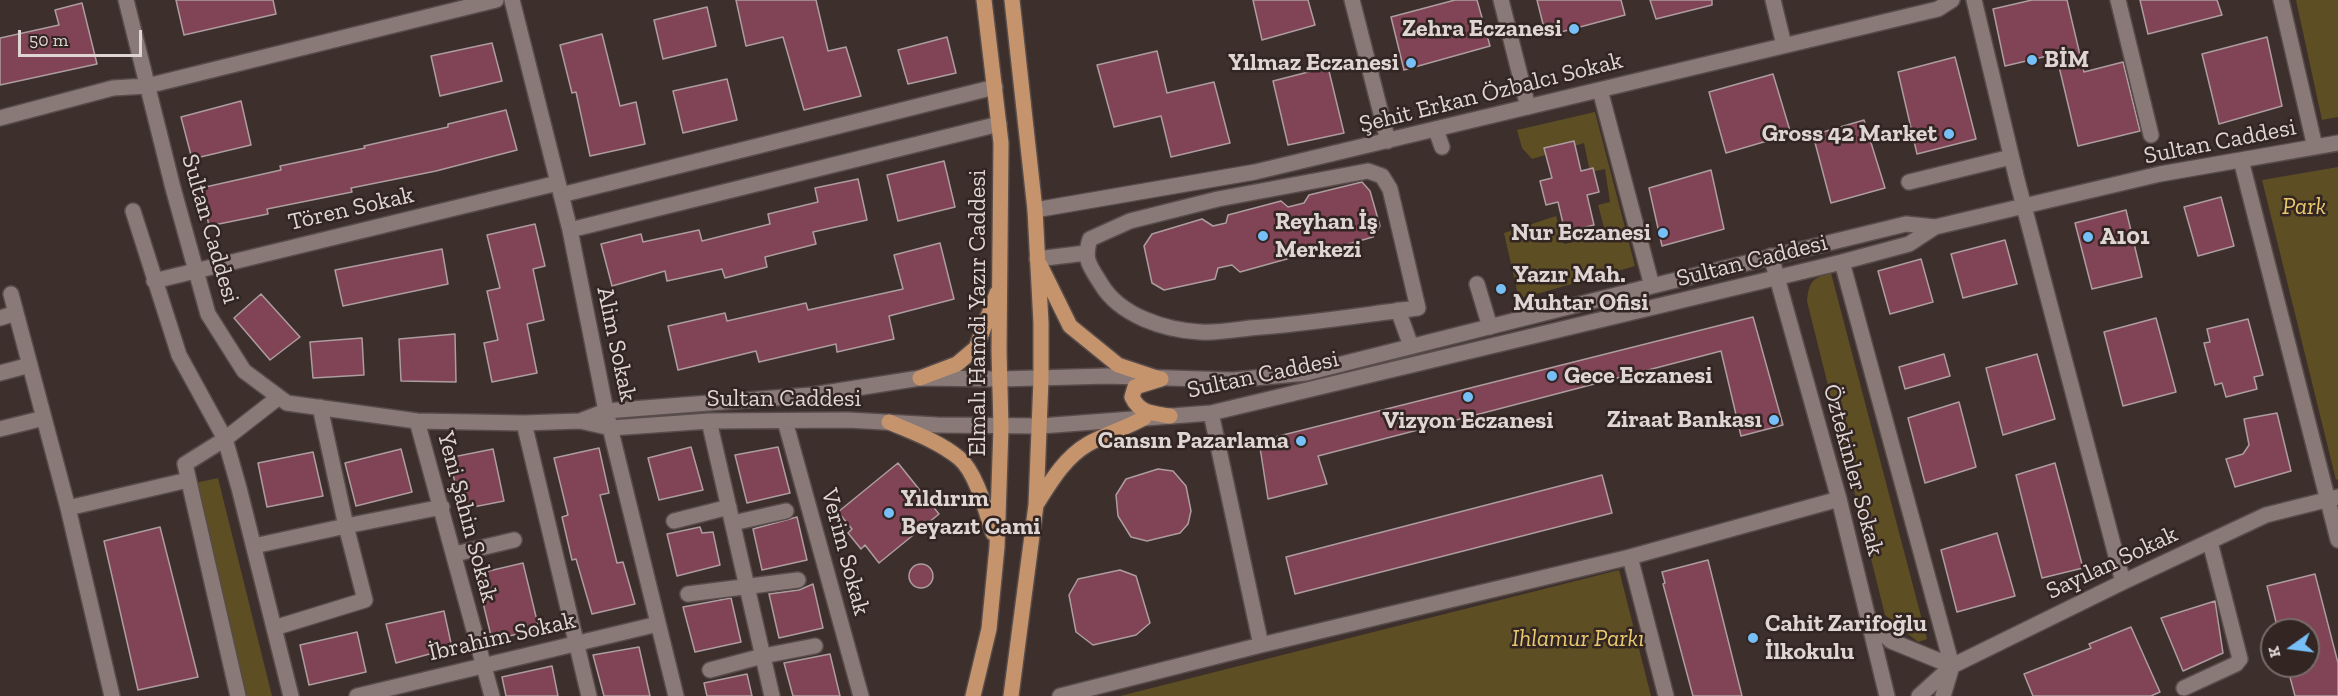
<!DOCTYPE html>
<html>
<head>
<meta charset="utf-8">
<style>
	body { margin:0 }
	#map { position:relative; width:2338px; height:696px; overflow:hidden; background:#3c2f2c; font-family:"Zilla Slab",serif }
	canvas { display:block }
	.north { position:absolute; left:2260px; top:618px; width:60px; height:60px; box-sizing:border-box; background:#322522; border:2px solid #776c69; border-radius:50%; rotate:256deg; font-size:16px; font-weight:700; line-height:24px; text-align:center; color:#dfd6d4 }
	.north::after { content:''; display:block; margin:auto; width:21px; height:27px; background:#77bff7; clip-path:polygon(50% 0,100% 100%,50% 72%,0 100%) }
	.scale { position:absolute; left:18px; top:30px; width:124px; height:27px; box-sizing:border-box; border:3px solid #dfd6d4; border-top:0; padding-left:8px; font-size:18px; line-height:21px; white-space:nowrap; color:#dfd6d4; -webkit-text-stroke:4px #322522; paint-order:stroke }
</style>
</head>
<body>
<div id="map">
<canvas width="2338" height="696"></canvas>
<div class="north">K</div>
<div class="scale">50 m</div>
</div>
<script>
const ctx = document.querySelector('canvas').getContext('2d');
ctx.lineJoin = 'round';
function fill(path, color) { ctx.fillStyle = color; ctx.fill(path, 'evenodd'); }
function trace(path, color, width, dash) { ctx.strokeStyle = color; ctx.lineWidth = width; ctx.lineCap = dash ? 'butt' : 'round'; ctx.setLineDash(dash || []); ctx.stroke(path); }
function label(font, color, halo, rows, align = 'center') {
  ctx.font = font + ' "Zilla Slab",serif'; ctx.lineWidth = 5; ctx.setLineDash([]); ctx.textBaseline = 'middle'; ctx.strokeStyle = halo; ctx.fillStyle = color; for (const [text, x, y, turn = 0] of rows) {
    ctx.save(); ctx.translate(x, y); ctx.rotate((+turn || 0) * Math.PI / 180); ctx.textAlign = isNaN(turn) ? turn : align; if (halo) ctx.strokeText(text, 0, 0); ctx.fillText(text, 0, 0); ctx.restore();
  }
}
fill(new Path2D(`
	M2296 0H2338V117L2322 120Z
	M1595 112 1635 266 1519 299 1504 233 1556 216 1564 244 1606 235 1598 205 1610 202 1605 169 1590 172 1584 143 1532 159 1522 148 1517 130Z
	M2338 167V479L2336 480 2262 180Z
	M1831 273 1927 639 1918 642 1885 615 1807 301C1809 282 1812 278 1831 273Z
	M218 478 272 696H247L195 483Z
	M1619 570 1651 696H1120Z`), '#5d4e24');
const building = new Path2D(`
	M176 0H273L276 14 184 35Z
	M736 0H816L828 51 846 47 861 96 804 110 783 37 746 46Z
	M1253 0H1308L1315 25 1262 40Z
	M1455 0H1477L1490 46 1404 70 1391 17Z
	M1537 0H1621L1625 15 1546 36Z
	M1650 0H1712V5L1656 19Z
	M2032 0H2067L2084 72 2123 62 2140 131 2078 146 2056 54 2005 66 1993 9Z
	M2140 0H2217L2222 15 2148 34Z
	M82 3 97 64 0 85V38L59 25 55 10Z
	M707 7 716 46 663 59 654 20Z
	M602 34 620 106 636 102 645 144 590 156 576 92 572 93 560 45Z
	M947 37 956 73 908 84 898 50Z
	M2267 37 2282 106 2219 124 2202 54Z
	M492 43 502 81 440 96 431 56Z
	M1157 51 1167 93 1214 82 1230 143 1171 157 1161 116 1114 127 1097 65Z
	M1955 57 1976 139 1917 154 1898 72Z
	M1328 67 1344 133 1288 145 1273 81Z
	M1773 74 1791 134 1726 153 1709 92Z
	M727 79 737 120 683 133 673 91Z
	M241 101 251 145 192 159 181 117Z
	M506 110 517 150 436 171 351 188 352 192 267 209 268 214 209 226 201 188 281 170 280 166 365 148 364 146 448 127V124Z
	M1864 120 1885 188 1831 203 1813 135Z
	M1574 141 1581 171 1593 168 1599 192 1587 195 1594 225 1565 232 1558 202 1546 205 1540 181 1552 178 1544 148Z
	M944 161 955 207 898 221 887 175Z
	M1711 170 1724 229 1662 246 1649 188Z
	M858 179 867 220 813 232 816 244 765 257 767 267 725 278 722 269 667 281 665 271 612 286 601 244 641 234 643 242 699 230 702 241 770 224 768 214 818 202 815 188Z
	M1362 182 1370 191 1380 226 1373 237 1327 250 1317 245 1299 249 1294 257 1240 272 1232 265 1218 268 1215 279 1164 290 1152 283 1144 246 1152 234 1202 219 1213 226 1226 223 1228 215 1281 201 1288 207 1304 203 1309 195Z
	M2221 197 2234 246 2198 256 2184 207Z
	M2126 210 2142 277 2092 289 2075 223Z
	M535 224 545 266 533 269 544 320 527 324 537 373 492 382 484 343 498 340 487 291 500 288 487 235Z
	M2005 240 2017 284 1963 298 1951 254Z
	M940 243 954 299 889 316 894 339 837 352 836 344 759 362 756 351 678 370 668 326 725 313 727 321 806 303 808 310 903 289 894 255Z
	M442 249 448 284 343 306 335 270Z
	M1921 259 1933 302 1890 314 1878 271Z
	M261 294 300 337 270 360 234 318Z
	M1753 317 1783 425 1741 436 1721 351 1318 456 1327 484 1268 499 1259 441Z
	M2156 318 2176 392 2123 406 2104 332Z
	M2248 319 2263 375 2254 377 2257 389 2226 397 2222 383 2215 385 2204 343 2210 342 2207 329Z
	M455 334 456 382 401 381 399 339Z
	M362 338 364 375 313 378 310 342Z
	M1944 354 1950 376 1905 389 1899 367Z
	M2037 354 2055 419 2003 435 1986 368Z
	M1959 402 1976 467 1925 483 1908 418Z
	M2277 413 2291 471 2235 487 2226 459 2243 454 2249 445 2244 419Z
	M691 447 703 490 659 500 648 458Z
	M778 447 790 493 747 503 735 455Z
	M599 448 609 493 600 495 617 563 623 562 635 604 592 614 576 559 572 560 562 517 568 515 554 458Z
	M401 449 412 492 356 506 345 463Z
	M493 449 504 501 463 509 448 458Z
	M313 452 323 496 267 507 258 463Z
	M898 463 939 514 879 563 865 545 861 549 848 533 852 529 838 512Z
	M2055 463 2083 568 2042 578 2016 475Z
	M1158 469 1173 471 1186 486 1191 511 1188 524 1180 533 1147 541 1131 537 1118 516 1116 495 1126 479Z
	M1602 475 1612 513 1295 594 1286 557Z
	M797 517 807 560 762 570 753 529Z
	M160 527 198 677 138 690 104 541Z
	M700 527 702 533 713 532 720 565 677 576 667 534Z
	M1997 533 2015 596 1957 612 1941 550Z
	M1708 560 1742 696H1693L1663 584 1665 583 1662 572Z
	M523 563 539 629 492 640 476 574Z
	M909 576a12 12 0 1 1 24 0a12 12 0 1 1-24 0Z
	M1120 570 1136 576 1150 623 1136 635 1093 645 1076 632 1069 595 1078 579Z
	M2315 574 2338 663V696H2295L2287 666H2308V630H2278L2267 586Z
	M813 584 823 628 779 638 769 594 799 590Z
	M731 598 741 642 695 652 683 607Z
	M2215 601 2223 653 2183 671 2161 618Z
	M444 611 452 648 396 663 386 624Z
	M2131 627 2160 692 2151 696H2033L2024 674 2091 648 2089 644Z
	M357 632 366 672 309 685 300 645Z
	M639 647 650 696H604L593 655Z
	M830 654 840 696H793L784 663Z
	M552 666 558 696H506L502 677Z
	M747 674 752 696H707L704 683Z`);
fill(building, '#814356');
trace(building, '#ad9da0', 1.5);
const minor = new Path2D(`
	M126 0 173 188 208 314 244 371 287 403 417 421 524 423 580 421 611 428 709 421 848 420 937 425 1041 426 1211 413 1842 262 1909 244 1935 227
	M512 0 570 230 606 411 676 696
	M1352 0 1388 141
	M1501 0 1528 107
	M1773 0 1784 45
	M1974 0 2017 180 2123 582
	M2118 0 2151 135
	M2281 0 2315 147
	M1600 90 1652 286
	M0 118 113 88 147 86 496 0
	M1436 130 1442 147
	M2241 160 2338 540
	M1368 171 1382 176 1390 189 1418 308C1362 315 1307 324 1250 328 1234 330 1217 333 1200 332 1165 330 1120 316 1101 284 1090 266 1083 260 1090 239L1130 221 1218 199Z
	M1909 182 2011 157
	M561 195 995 87
	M1035 210 1255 172 1938 9 1952 0
	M133 211 179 355 225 439 185 464 238 696
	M570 230 999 124
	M1771 256 1839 499 1887 696
	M1037 259 1086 253
	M1842 262 1952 666
	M154 281 558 183
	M1477 284 1490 327
	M11 294 68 508
	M1398 310 1411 346
	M0 318 16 313
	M0 373 30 365
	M279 397 225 439 239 488 291 696
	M1211 413 1261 645
	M417 421 492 696
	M580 421 606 411 812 395 920 378 1001 379 1108 376 1233 380 1306 373 1652 286 1906 224 1935 227 2160 174 2338 143
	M709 421 772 696
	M785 421 861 696
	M524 423 589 696
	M0 429 44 418
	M674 521 729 507
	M733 523 786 511
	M254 546 346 526 320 407
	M455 554 514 540
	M1630 557 1666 696
	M688 594 798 580
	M1868 620 1891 641 1952 666 1943 696
	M274 628 365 600 346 526 442 507
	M710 670 763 656 815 646
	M2184 688 2236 664 2240 659 2210 542
	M112 696 68 508 188 480
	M357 696 658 624
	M1060 696 1261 645 1630 557 1839 499
	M1919 696 1952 666 2123 582 2266 515 2338 497`);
const major = new Path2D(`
	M1040 265 1070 326 1118 365 1157 378
	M920 378 957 364 976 348 997 293
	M1161 379 1135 387 1132 397C1140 414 1153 413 1170 416
	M889 422C912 432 938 441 959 458 976 472 986 511 993 533
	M1036 505C1050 483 1064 458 1088 444 1106 434 1126 428 1144 418
	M973 696 989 629 997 547 1001 427 999 351 1001 143 984 0
	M1011 696 1036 505 1041 379V323L1035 210 1012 0`);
trace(minor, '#584c4a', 18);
trace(major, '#584c4a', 18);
trace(minor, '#8a7a77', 15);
trace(major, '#c5946d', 15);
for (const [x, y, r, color] of [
	[1574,29,6,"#77bff7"],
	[2032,60,6,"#77bff7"],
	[1411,63,6,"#77bff7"],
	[1949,134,6,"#77bff7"],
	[1663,233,6,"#77bff7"],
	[1263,236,6,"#77bff7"],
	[2088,237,6,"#77bff7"],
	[1501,289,6,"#77bff7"],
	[1552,376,6,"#77bff7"],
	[1468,397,6,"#77bff7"],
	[1774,420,6,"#77bff7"],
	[1301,441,6,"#77bff7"],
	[889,513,6,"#77bff7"],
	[1753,638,6,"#77bff7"]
]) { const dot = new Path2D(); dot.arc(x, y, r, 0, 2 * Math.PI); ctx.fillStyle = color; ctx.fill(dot); trace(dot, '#322522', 2); }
label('bold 24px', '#dfd6d4', '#322522', [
	["Zehra Eczanesi",1562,29,"right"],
	["BİM",2044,60],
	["Yılmaz Eczanesi",1399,63,"right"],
	["Gross 42 Market",1937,134,"right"],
	["Reyhan İş",1275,222],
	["Merkezi",1275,250],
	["Nur Eczanesi",1651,233,"right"],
	["A101",2100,237],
	["Yazır Mah.",1513,275],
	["Muhtar Ofisi",1513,303],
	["Gece Eczanesi",1564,376],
	["Ziraat Bankası",1762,420,"right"],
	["Vizyon Eczanesi",1468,421,"center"],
	["Cansın Pazarlama",1289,441,"right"],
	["Yıldırım",901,499],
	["Beyazıt Cami",901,527],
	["Cahit Zarifoğlu",1765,624],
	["İlkokulu",1765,652]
], 'left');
label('24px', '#dfd6d4', '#322522', [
	["Şehit Erkan Özbalcı Sokak",1491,93,-14],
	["Sultan Caddesi",2220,142,-11],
	["Tören Sokak",351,209,-13],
	["Sultan Caddesi",210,229,74],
	["Sultan Caddesi",1752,261,-14],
	["Elmalı Hamdi Yazır Caddesi",978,313,-90],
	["Alim Sokak",616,344,78],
	["Sultan Caddesi",1263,375,-12],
	["Sultan Caddesi",784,399],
	["Öztekinler Sokak",1853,470,75],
	["Yeni Şahin Sokak",467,517,75],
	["Verim Sokak",845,552,75],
	["Sayılan Sokak",2112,563,-25],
	["İbrahim Sokak",502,637,-13]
]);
label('italic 24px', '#e9c96d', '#322522', [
	["Park",2304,207],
	["Ihlamur Parkı",1578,639]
]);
</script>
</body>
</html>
